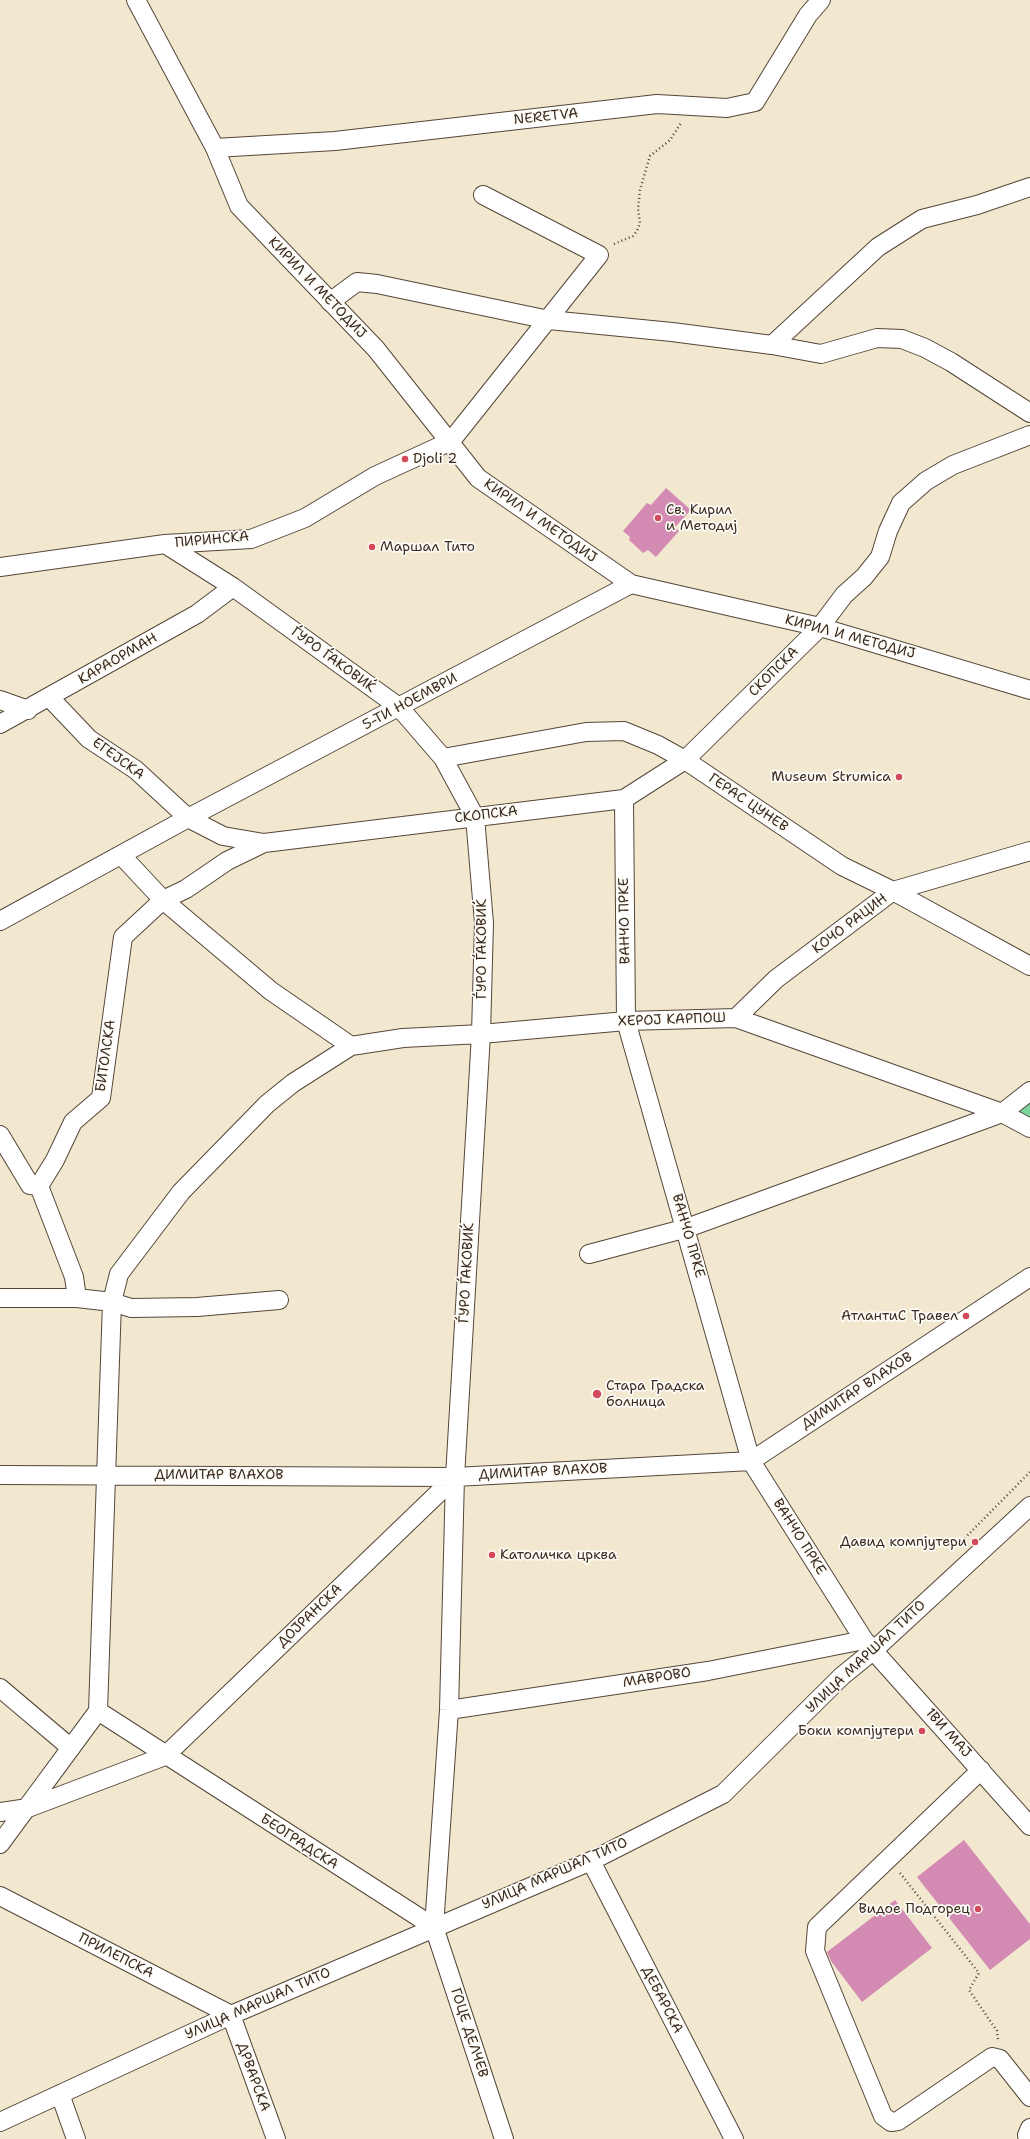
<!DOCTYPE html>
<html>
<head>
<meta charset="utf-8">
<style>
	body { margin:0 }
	canvas { display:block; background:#f1e8cf }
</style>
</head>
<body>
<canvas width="1030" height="2139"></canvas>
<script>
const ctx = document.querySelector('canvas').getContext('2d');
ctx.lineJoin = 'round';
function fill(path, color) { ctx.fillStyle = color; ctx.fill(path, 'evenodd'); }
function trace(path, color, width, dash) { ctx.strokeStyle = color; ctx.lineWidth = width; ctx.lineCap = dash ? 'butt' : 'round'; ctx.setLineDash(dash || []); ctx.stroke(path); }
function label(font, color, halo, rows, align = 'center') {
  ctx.font = font + ' "Shantell Sans",sans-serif'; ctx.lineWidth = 3.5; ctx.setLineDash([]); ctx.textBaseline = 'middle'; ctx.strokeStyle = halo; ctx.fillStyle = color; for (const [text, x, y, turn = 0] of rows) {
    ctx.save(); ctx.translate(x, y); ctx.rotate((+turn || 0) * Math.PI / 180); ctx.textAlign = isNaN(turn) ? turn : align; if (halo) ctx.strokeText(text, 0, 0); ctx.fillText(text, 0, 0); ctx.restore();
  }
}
fill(new Path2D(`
	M1030 1093V1128L1002 1113Z`), '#7dd69b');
fill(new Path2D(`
	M666 488 691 510 675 527 679 531 656 557 648 550 643 553 629 540 630 537 623 531 647 503 651 505Z
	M964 1840 1030 1924V1939L990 1970 917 1877Z
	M895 1900 932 1948 862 2002 831 1961 827 1952Z`), '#d48bb3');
const minor = new Path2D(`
	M136 0 215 148 239 206 376 349 478 478 631 584 820 627 1030 690
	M215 148 335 141 657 104 727 108 755 102 808 15 821 0
	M330 302 357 282 377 284 549 320 672 332 772 345 821 354 877 338 902 339 925 348 951 362 1030 413
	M772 345 878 247 922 219 977 205 1030 187
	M165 544 233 587 399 707 443 758 475 817 484 923 481 1034 455 1477 449 1710 434 1927 504 2139
	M0 567 165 544 251 539 305 518 375 476 451 441 599 255 483 195
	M50 698 89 739 136 770 188 818 223 836 264 843
	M0 700 28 710
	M0 724 197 614 233 587
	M443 758 586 732 624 731 658 745 685 760 842 866 893 891 1030 966
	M624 799 626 1021 751 1461 864 1640 1030 1826
	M122 856 163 900 186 889 227 861 264 843 624 799 685 760 820 627 844 595 864 577 880 557 888 531 901 503 926 481 953 465 1030 435
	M0 921 188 818 631 584
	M736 1018 776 979 893 891 1030 851
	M0 1135 30 1185 39 1186
	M589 1254 687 1228 1002 1113 1030 1091
	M0 1298H77L112 1302 131 1308 197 1307 279 1300
	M77 1298 74 1277 39 1186 55 1160 73 1122 101 1098 123 937 163 900 271 991 351 1046
	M0 1475 455 1477 751 1461 1030 1277
	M0 1688 71 1748
	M449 1710 708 1671 864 1640
	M98 1711 112 1302 119 1274 181 1192 267 1104 293 1083 351 1046 403 1038 481 1034 626 1021 736 1018 1002 1113 1030 1128
	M981 1770 817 1927 815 1951 883 2116 891 2122 898 2121 992 2057 1000 2059 1030 2097
	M0 1812 28 1808 165 1756 455 1477
	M0 1844 98 1711 434 1927
	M591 1861 734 2139
	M0 1896 231 2015 276 2139
	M60 2094 76 2139
	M0 2122 231 2015 591 1861 723 1794 842 1676 874 1650 1030 1506
	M1028 2139 1027 2135 1030 2128`);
trace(minor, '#564639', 20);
trace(new Path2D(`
	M614 244 633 236 637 231 640 223 638 209 640 190 650 156 670 140 681 123
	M959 1544 1030 1472
	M900 1873 979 1973 969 1990 997 2031 998 2040`), '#564639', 2.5, [1, 3]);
trace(minor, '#fff', 18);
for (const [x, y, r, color] of [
	[405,459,4,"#d1495b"],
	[658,518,4,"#d1495b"],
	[372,547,4,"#d1495b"],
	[899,777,4,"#d1495b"],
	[966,1316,4,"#d1495b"],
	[597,1394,5,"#d1495b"],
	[975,1542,4,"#d1495b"],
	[492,1555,4,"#d1495b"],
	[922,1731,4,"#d1495b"],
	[978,1909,4,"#d1495b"]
]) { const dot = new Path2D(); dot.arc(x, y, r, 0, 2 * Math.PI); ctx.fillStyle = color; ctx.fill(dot); trace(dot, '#fdfcf7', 1.5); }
label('14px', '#3b2a1e', '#fdfcf7', [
	["NERETVA",546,117,-6],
	["КИРИЛ И МЕТОДИЈ",317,288,46],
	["КИРИЛ И МЕТОДИЈ",540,521,35],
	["ПИРИНСКА",212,540,-5],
	["КИРИЛ И МЕТОДИЈ",850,637,15],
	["КАРАОРМАН",118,659,-30],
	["ЃУРО ЃАКОВИЌ",333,660,36],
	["СКОПСКА",774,672,-45],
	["5-ТИ НОЕМВРИ",410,702,-28],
	["ЕГЕЈСКА",118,759,36],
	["ГЕРАС ЦУНЕВ",748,803,34],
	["СКОПСКА",486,815,-7],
	["ВАНЧО ПРКЕ",625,921,-91],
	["КОЧО РАЦИН",850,924,-37],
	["ЃУРО ЃАКОВИЌ",482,949,-90],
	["ХЕРОЈ КАРПОШ",672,1020,-2],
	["БИТОЛСКА",106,1056,-82],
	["ВАНЧО ПРКЕ",688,1236,74],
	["ЃУРО ЃАКОВИЌ",467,1273,-87],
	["ДИМИТАР ВЛАХОВ",857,1391,-33],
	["ДИМИТАР ВЛАХОВ",543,1472,-3],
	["ДИМИТАР ВЛАХОВ",219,1475],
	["ВАНЧО ПРКЕ",799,1537,58],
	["ДОЈРАНСКА",310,1616,-44],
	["УЛИЦА МАРШАЛ ТИТО",866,1657,-43],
	["МАВРОВО",657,1678,-9],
	["1ВИ МАЈ",948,1733,48],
	["БЕОГРАДСКА",299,1842,33],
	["УЛИЦА МАРШАЛ ТИТО",555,1874,-24],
	["ПРИЛЕПСКА",116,1956,27],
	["ДЕБАРСКА",662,2000,63],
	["УЛИЦА МАРШАЛ ТИТО",258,2004,-24],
	["ГОЦЕ ДЕЛЧЕВ",469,2033,72],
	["ДРВАРСКА",253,2077,70]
]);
label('14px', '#3b2a1e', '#fdfcf7', [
	["Djoli 2",413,459],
	["Св. Кирил",666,510],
	["и Методиј",666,526],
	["Маршал Тито",380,547],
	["Museum Strumica",891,777,"right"],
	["АтлантиС Травел",958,1316,"right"],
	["Стара Градска",606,1386],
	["болница",606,1402],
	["Давид компјутери",967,1542,"right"],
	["Католичка црква",500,1555],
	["Боки компјутери",914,1731,"right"],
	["Видое Подгорец",970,1909,"right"]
], 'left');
</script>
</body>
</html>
